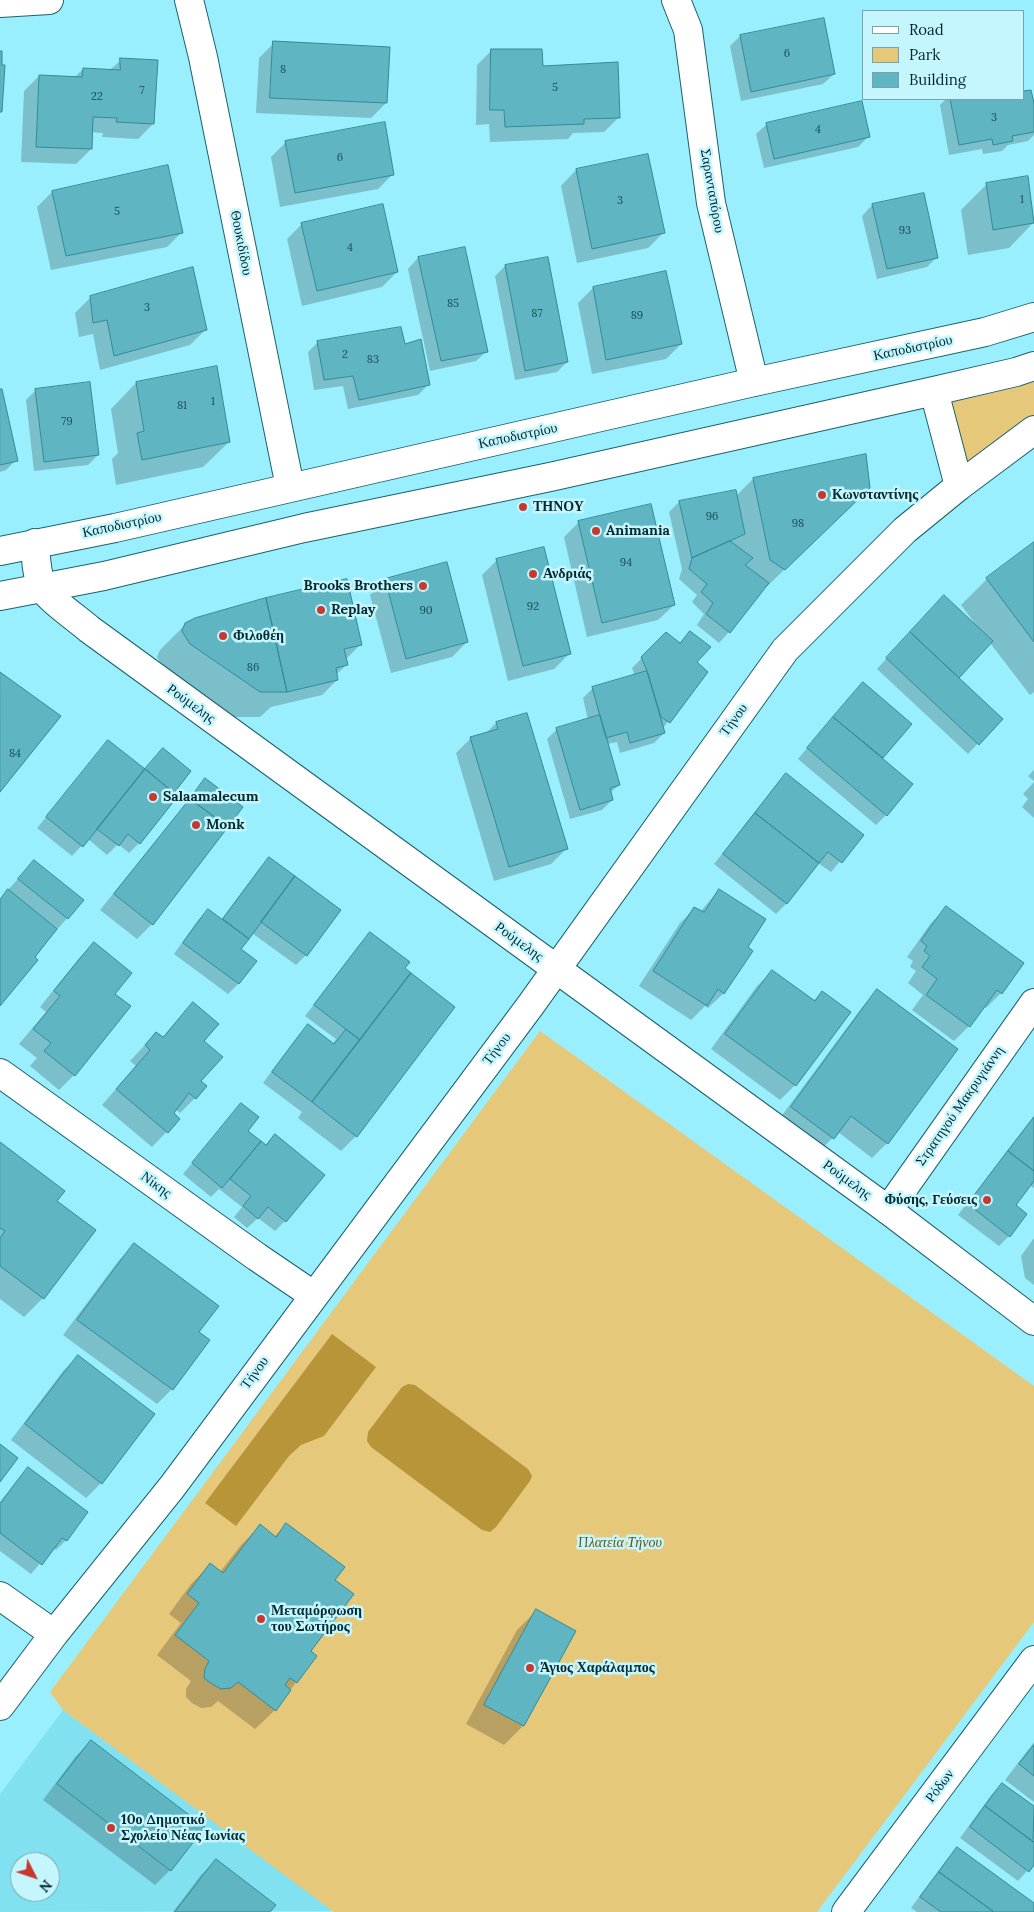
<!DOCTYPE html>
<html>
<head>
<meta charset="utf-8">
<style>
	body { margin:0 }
	#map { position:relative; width:1034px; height:1912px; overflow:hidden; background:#99effd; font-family:Lora,serif }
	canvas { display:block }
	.legend { position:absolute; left:862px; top:10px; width:162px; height:90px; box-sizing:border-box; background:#c5f6fe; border:1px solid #77a4ab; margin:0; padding:6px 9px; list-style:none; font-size:15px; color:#02292f }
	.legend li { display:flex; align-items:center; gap:10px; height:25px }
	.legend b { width:25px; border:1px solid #77a4ab }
	.north { position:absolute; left:10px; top:1852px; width:50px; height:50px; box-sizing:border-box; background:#c5f6fe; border:1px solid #77a4ab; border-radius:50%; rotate:131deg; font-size:14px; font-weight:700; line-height:20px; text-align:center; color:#02292f }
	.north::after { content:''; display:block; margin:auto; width:18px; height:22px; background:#c7392f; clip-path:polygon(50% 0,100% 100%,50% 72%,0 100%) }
</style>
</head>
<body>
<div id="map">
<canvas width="1034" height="1912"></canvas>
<ul class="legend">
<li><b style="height:6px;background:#fff"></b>Road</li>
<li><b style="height:14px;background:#e6c87b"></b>Park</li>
<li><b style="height:14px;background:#5fb5c2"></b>Building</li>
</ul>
<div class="north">N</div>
</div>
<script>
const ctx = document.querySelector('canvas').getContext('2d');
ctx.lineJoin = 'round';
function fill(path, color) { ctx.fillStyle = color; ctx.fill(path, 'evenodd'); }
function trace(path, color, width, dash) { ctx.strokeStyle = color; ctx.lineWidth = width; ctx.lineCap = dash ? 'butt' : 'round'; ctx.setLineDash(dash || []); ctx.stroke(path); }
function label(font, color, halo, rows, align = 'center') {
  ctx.font = font + ' Lora,serif'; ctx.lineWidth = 5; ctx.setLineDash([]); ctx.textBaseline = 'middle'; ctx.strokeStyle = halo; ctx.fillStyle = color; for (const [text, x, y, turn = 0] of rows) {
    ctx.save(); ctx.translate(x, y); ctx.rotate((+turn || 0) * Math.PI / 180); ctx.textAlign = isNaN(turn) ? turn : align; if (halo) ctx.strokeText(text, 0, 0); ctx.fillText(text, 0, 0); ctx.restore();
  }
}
fill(new Path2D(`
	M63 1710 335 1911 0 1912V1794ZM20 1862H50V1892H20Z`), '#81e1f0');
fill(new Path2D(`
	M1034 366V430L959 486 934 391Z
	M540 1031 1034 1386V1622L817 1912H334L63 1710 50 1692Z`), '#e6c87b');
fill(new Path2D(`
	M332 1334 376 1367 324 1436 301 1445 289 1456 236 1526 205 1503Z
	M408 1384 415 1385 528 1469 532 1476 530 1481 496 1527 490 1532 482 1530 371 1447 367 1441 368 1432 402 1387Z`), '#b79538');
fill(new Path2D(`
	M740 36 834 74 823 84 741 101 730 46Z
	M274 43 386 103 371 118 256 113 259 58Z
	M492 50 542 67 619 117 604 132 573 133 568 139 490 142 489 124 476 125 477 65Z
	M121 60 153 124 138 139 102 137 103 133 91 132V149L76 164 21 162 24 91 39 76 75 77 83 69 109 71Z
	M1030 91 1034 110V135L1028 141 1008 145 1002 151 983 154 982 149 949 155 940 105 946 99H1023V93Z
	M767 124 868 137 858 147 764 168 756 134Z
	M286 142 393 174 378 189 280 207 271 157Z
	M647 155 663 233 648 248 577 263 561 186 576 170Z
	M168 166 182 232 167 247 51 270 37 207 52 192Z
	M1027 178 1034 222 1009 248 968 255 961 210 986 185Z
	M872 205 937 257 927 267 877 279 862 216Z
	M302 224 397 272 382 287 302 306 287 239Z
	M464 248 487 351 476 361 430 371 408 269 418 258Z
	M505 266 567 362 557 372 515 380 495 276Z
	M593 288 681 344 666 359 592 374 578 303Z
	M91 297 205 330 190 345 100 370 93 334 79 337 75 313Z
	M318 342 404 345 429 384 418 395 348 409 343 386 314 390 308 352Z
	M136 383 229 442 203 467 116 485 112 459 118 453 111 409Z
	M0 390 16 460 6 470 0 472Z
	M36 390 98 455 88 465 34 471 26 400Z
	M865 455 843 513 758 595 729 632 719 643 697 625 704 614 692 602 697 595 679 579 682 569 669 512 679 502 736 496 753 479Z
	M579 522 674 605 658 620 587 637 564 537Z
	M1034 543V692L1030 695 990 643 957 678 1001 719 968 754 877 669 934 607 976 627 977 626 961 605 987 579Z
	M497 560 569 654 554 669 508 681 482 575Z
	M446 563 467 642 452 657 391 673 370 595 385 580Z
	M186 624 360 645 346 659 347 664 336 675 337 680 322 695 271 707 260 717H234L164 669 157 657 160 650Z
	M690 633 696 662 706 672 663 728 664 733 654 743 620 753 617 742 607 744 619 785 610 793 612 800 602 810 570 819 547 739 557 729 588 720 583 698 593 688 635 676 632 668 666 634 678 644Z
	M853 694 910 724 881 759 886 815 876 825 798 759Z
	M496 723 566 849 551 864 494 881 456 753 471 738 485 734Z
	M109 742 172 793 139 843 129 853 118 844 107 855 88 839 72 856 37 828Z
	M1034 770V781L1028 776Z
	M786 775 862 835 831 872 818 863 786 904 776 914 714 864 776 785Z
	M1034 782V818L1022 807 1028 799 1023 794Z
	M201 785 152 924 137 939 100 910Z
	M270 859 306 955 296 965 252 933 240 950 238 984 228 994 174 954 198 920 209 910 221 920 259 869Z
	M34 861 83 900 33 957 0 1004V899Z
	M719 890 746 947 724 993 708 1008 705 1006 691 1020 639 986 680 923 695 908 700 912Z
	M946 908 1001 993 986 1008 983 1006 969 1026 954 1041 912 1010 923 995 908 983 916 971 910 967 913 961 907 957 931 923Z
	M370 934 403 969 356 1136 341 1151 298 1118 302 1112 263 1083 298 1036 308 1026 333 1044 336 1039 305 1016 360 944Z
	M94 943 114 994 74 1075 59 1090 30 1066 37 1058 19 1044 46 1012 40 1007 79 958Z
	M772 971 813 1001 822 992 795 1085 780 1100 711 1049 757 986Z
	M878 991 887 1143 872 1158 838 1132 818 1153 777 1122 863 1006Z
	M193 1004 202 1041 200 1082 195 1098 180 1113 175 1109 172 1113 179 1119 152 1147 102 1105 136 1066 130 1061 142 1048 156 1033 162 1038Z
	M241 1105 246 1131 264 1146 275 1135 285 1221 275 1231 258 1218 247 1228 234 1217 242 1207 219 1189 211 1197 183 1174Z
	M1034 1116V1188L1029 1185 1014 1205 1009 1236 999 1246 958 1215Z
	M0 1144 55 1201 43 1298 24 1317 0 1299Z
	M1034 1238V1285L1025 1278 1021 1256Z
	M134 1245 197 1332 209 1340 172 1389 157 1404 63 1335 119 1260Z
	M78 1356 101 1483 86 1498 11 1440 63 1371Z
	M28 1469 86 1512 66 1540 56 1550 53 1548 31 1574 0 1551V1502L18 1479Z
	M286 1525 309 1651 316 1656 275 1710 255 1729 218 1701 211 1707 201 1708 192 1703 186 1697V1689L191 1681 157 1655 181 1623 169 1614 191 1584 210 1565 220 1572 241 1545 260 1526 274 1537Z
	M536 1611 575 1631 523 1726 504 1745 466 1724 517 1630Z
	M91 1741 170 1870 155 1885 43 1800 76 1756Z
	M1034 1742V1802L1005 1780Z
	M1003 1784 1034 1808V1839L1031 1842 1034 1844V1863L1018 1881 960 1838 992 1794Z
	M957 1848 1034 1905V1912H917L911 1908 947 1859Z
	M216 1860 269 1912H173L201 1875Z`), '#0003');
const building = new Path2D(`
	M824 18 835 74 751 92 740 35Z
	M273 41 390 47 387 103 270 98Z
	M491 49H542L543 66 618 62 620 118 584 119V124L505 127 504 110H490Z
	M0 51H2V65H5L2 112H0Z
	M120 58 158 60 154 124 116 122 117 118 93 117 92 149 36 147 39 75 82 77 83 68 120 70Z
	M1023 89V91L1031 90 1034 103V132L1012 136 1013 141 993 145 992 139 959 145 950 99H1023Z
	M862 101 870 137 774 159 766 123Z
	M385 122 394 175 295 193 285 141Z
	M648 154 665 233 592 249 576 169Z
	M168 165 183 233 66 256 52 191Z
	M1028 176 1034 223 993 230 986 183Z
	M924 193 938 258 887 269 872 204Z
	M383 204 398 272 317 291 301 223Z
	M465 247 488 352 441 361 418 257Z
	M548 257 568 362 525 371 505 265Z
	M193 267 207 330 114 356 107 320 93 323 90 296Z
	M666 271 682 344 606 360 593 287Z
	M401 327 405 344 421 339 430 385 359 400 353 376 324 380 317 341Z
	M217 366 230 442 142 460 137 433 144 431 136 382Z
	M90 382 99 455 44 462 35 389Z
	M0 389H2L18 461 0 465Z
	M866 454 870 488 785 570 770 560 753 478Z
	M736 490 745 534 692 558 679 501Z
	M651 504 675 605 602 623 578 521Z
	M730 541 753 558 745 565 769 583 730 633 706 614 713 603 701 592 707 584 689 569 692 558Z
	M1034 542V642L986 578Z
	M544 547 571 654 523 666 496 559Z
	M447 562 468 642 406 659 385 579Z
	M347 579 362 645 344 649 348 665 336 668 338 680 287 692 266 598Z
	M944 595 993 641 959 678 910 632Z
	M266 598 287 692H260L190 644 182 631 185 623 195 618Z
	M690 631 711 647 697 662 708 672 670 723 661 717 647 671 641 657 666 632 680 643Z
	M910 632 1003 719 979 745 886 658Z
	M647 671 665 733 630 743 627 732 606 738 592 687Z
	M0 672 61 716 0 792Z
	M863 682 912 724 883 758 833 717Z
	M527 713 568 849 509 867 470 737 498 729 496 722Z
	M600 715 620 785 610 788 613 800 580 810 556 728Z
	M833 717 913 784 887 816 807 748Z
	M108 740 145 769 83 847 46 817Z
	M163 748 191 771 174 793 145 769Z
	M145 769 178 796 140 844 128 834 119 846 97 829Z
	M786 773 864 835 842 863 828 852 819 863 755 813Z
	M205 778 243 807 228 827 190 799Z
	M190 799 228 827 153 925 114 894Z
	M755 813 819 863 787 904 723 854Z
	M269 857 295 876 249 939 223 919Z
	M34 860 84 900 68 919 18 879Z
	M295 876 341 910 307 956 261 922Z
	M8 889 57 929 35 957 38 960 0 1006V900Z
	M719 889 766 919 748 947 753 951 724 994 718 989 707 1006 653 971 694 907 704 912Z
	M946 906 1024 963 1002 994 997 990 970 1027 926 995 937 979 922 967 930 956 924 951 927 946 921 941Z
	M208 909 249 939 241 949 257 961 239 984 183 943Z
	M370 932 410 962 405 968 411 973 360 1040 314 1005Z
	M94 942 132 973 115 994 131 1006 75 1076 44 1051 51 1043 33 1029 60 996 54 991Z
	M772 970 815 1001 822 991 851 1012 796 1086 725 1034Z
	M411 973 455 1007 357 1137 312 1102Z
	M877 989 958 1049 888 1144 851 1116 834 1139 791 1107Z
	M193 1002 219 1024 204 1041 223 1057 201 1081 207 1086 196 1099 189 1093 174 1113 180 1119 168 1133 116 1089 150 1050 145 1045 156 1032 163 1037Z
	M308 1024 334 1044 346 1029 360 1040 312 1102 272 1072Z
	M241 1103 259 1117 248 1131 261 1141 222 1188 192 1163Z
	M1034 1117V1171L1008 1151Z
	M275 1134 325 1175 286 1222 268 1207 258 1219 243 1206 251 1196 230 1179 261 1141 266 1145Z
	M0 1142 65 1191 57 1201 96 1230 44 1299 0 1266V1238L5 1231 0 1228Z
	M1008 1151 1034 1171V1181L1016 1205 1027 1214 1010 1237 968 1204Z
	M134 1243 219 1306 199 1332 210 1340 173 1390 77 1320Z
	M78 1355 155 1414 102 1484 25 1424Z
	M0 1444 18 1458 0 1482Z
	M28 1467 88 1512 67 1541 62 1538 42 1565 0 1533V1504Z
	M286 1523 345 1567 335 1580 354 1594 311 1651 317 1656 297 1683 290 1678 285 1685 291 1690 276 1711 238 1682 231 1688 221 1689 212 1684 204 1678 205 1669 209 1661 175 1635 199 1603 187 1594 210 1563 223 1573 260 1524 276 1537Z
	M536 1609 576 1631 524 1726 484 1705Z
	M91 1740 205 1827 171 1871 57 1784Z
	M1034 1745V1776L1019 1764Z
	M1002 1783 1034 1806 1033 1842 985 1806Z
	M985 1806 1034 1842V1865L1029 1872 970 1827Z
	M957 1847 1034 1903V1912H994L939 1872Z
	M216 1859 276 1905 270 1912H175Z
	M939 1872 994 1912H941L920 1897Z`);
fill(building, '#5fb5c2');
trace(building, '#318b98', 1);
const street = new Path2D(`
	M189 0 203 57 290 487
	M676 0 688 30 711 203 754 382
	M0 3 49 0
	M0 1073 257 1257 313 1295
	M888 1210 1034 1003
	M0 1596 54 1634
	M0 1706 54 1634 172 1487 530 1006 785 650 905 530 959 486 1034 430
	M846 1912 1034 1660`);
const secondary = new Path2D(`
	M934 391 959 486
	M35 543C36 557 36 573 42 587 47 598 79 620 89 629L888 1210 1034 1321
	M0 551 115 528 754 382 985 332 1034 317
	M0 596 104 576 304 528 550 477 934 391 1016 372 1034 366`);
trace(street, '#1d626c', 30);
trace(secondary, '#1d626c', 30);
trace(street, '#fff', 28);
trace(secondary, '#fff', 28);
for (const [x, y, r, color] of [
	[822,495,5,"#c7392f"],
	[523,507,5,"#c7392f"],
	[596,531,5,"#c7392f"],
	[533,574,5,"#c7392f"],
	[423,586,5,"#c7392f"],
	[321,610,5,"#c7392f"],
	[223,636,5,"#c7392f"],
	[153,797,5,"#c7392f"],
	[196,825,5,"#c7392f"],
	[987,1200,5,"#c7392f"],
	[261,1619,5,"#c7392f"],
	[530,1668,5,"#c7392f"],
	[111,1828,5,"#c7392f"]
]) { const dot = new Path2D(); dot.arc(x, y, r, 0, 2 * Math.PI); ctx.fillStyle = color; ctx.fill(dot); trace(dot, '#c5f6fe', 2); }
label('11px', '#194c54', null, [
	["6",787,54],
	["8",283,70],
	["5",555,88],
	["7",142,91],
	["22",97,97],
	["3",994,118],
	["4",818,130],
	["6",340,158],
	["1",1022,200],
	["3",620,201],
	["5",117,212],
	["93",905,231],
	["4",350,248],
	["85",453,304],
	["3",147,308],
	["87",537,314],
	["89",637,316],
	["2",345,355],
	["83",373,360],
	["1",213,402],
	["81",182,406],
	["79",67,422],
	["96",712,517],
	["98",798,524],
	["94",626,563],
	["92",533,607],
	["90",426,611],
	["86",253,668],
	["84",15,754]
]);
label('14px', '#02292f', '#c5f6fe', [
	["Σαρανταπόρου",712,191,80],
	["Θουκιδίδου",241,243,79],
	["Καποδιστρίου",913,348,-12],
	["Καποδιστρίου",518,436,-12],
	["Καποδιστρίου",122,525,-12],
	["Ρούμελης",191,704,36],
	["Τήνου",734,720,-54],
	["Ρούμελης",519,942,36],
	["Τήνου",497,1049,-53],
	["Στρατηγού Μακρυγιάννη",960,1106,-55],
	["Ρούμελης",847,1180,36],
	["Νίκης",156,1185,36],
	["Τήνου",255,1373,-54],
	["Ρόδων",940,1786,-53]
]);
label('bold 14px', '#02292f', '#c5f6fe', [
	["Κωνσταντίνης",832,495],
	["ΤΗΝΟΥ",533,507],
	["Animania",606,531],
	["Ανδριάς",543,574],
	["Brooks Brothers",413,586,"right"],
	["Replay",331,610],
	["Φιλοθέη",233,636],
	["Salaamalecum",163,797],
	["Monk",206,825],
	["Φύσης, Γεύσεις",977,1200,"right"],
	["Μεταμόρφωση",271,1611],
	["του Σωτήρος",271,1627],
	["Άγιος Χαράλαμπος",540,1668],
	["10ο Δημοτικό",121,1820],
	["Σχολείο Νέας Ιωνίας",121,1836]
], 'left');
label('italic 14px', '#685108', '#c5f6fe', [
	["Πλατεία Τήνου",620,1543]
]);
</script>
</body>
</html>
